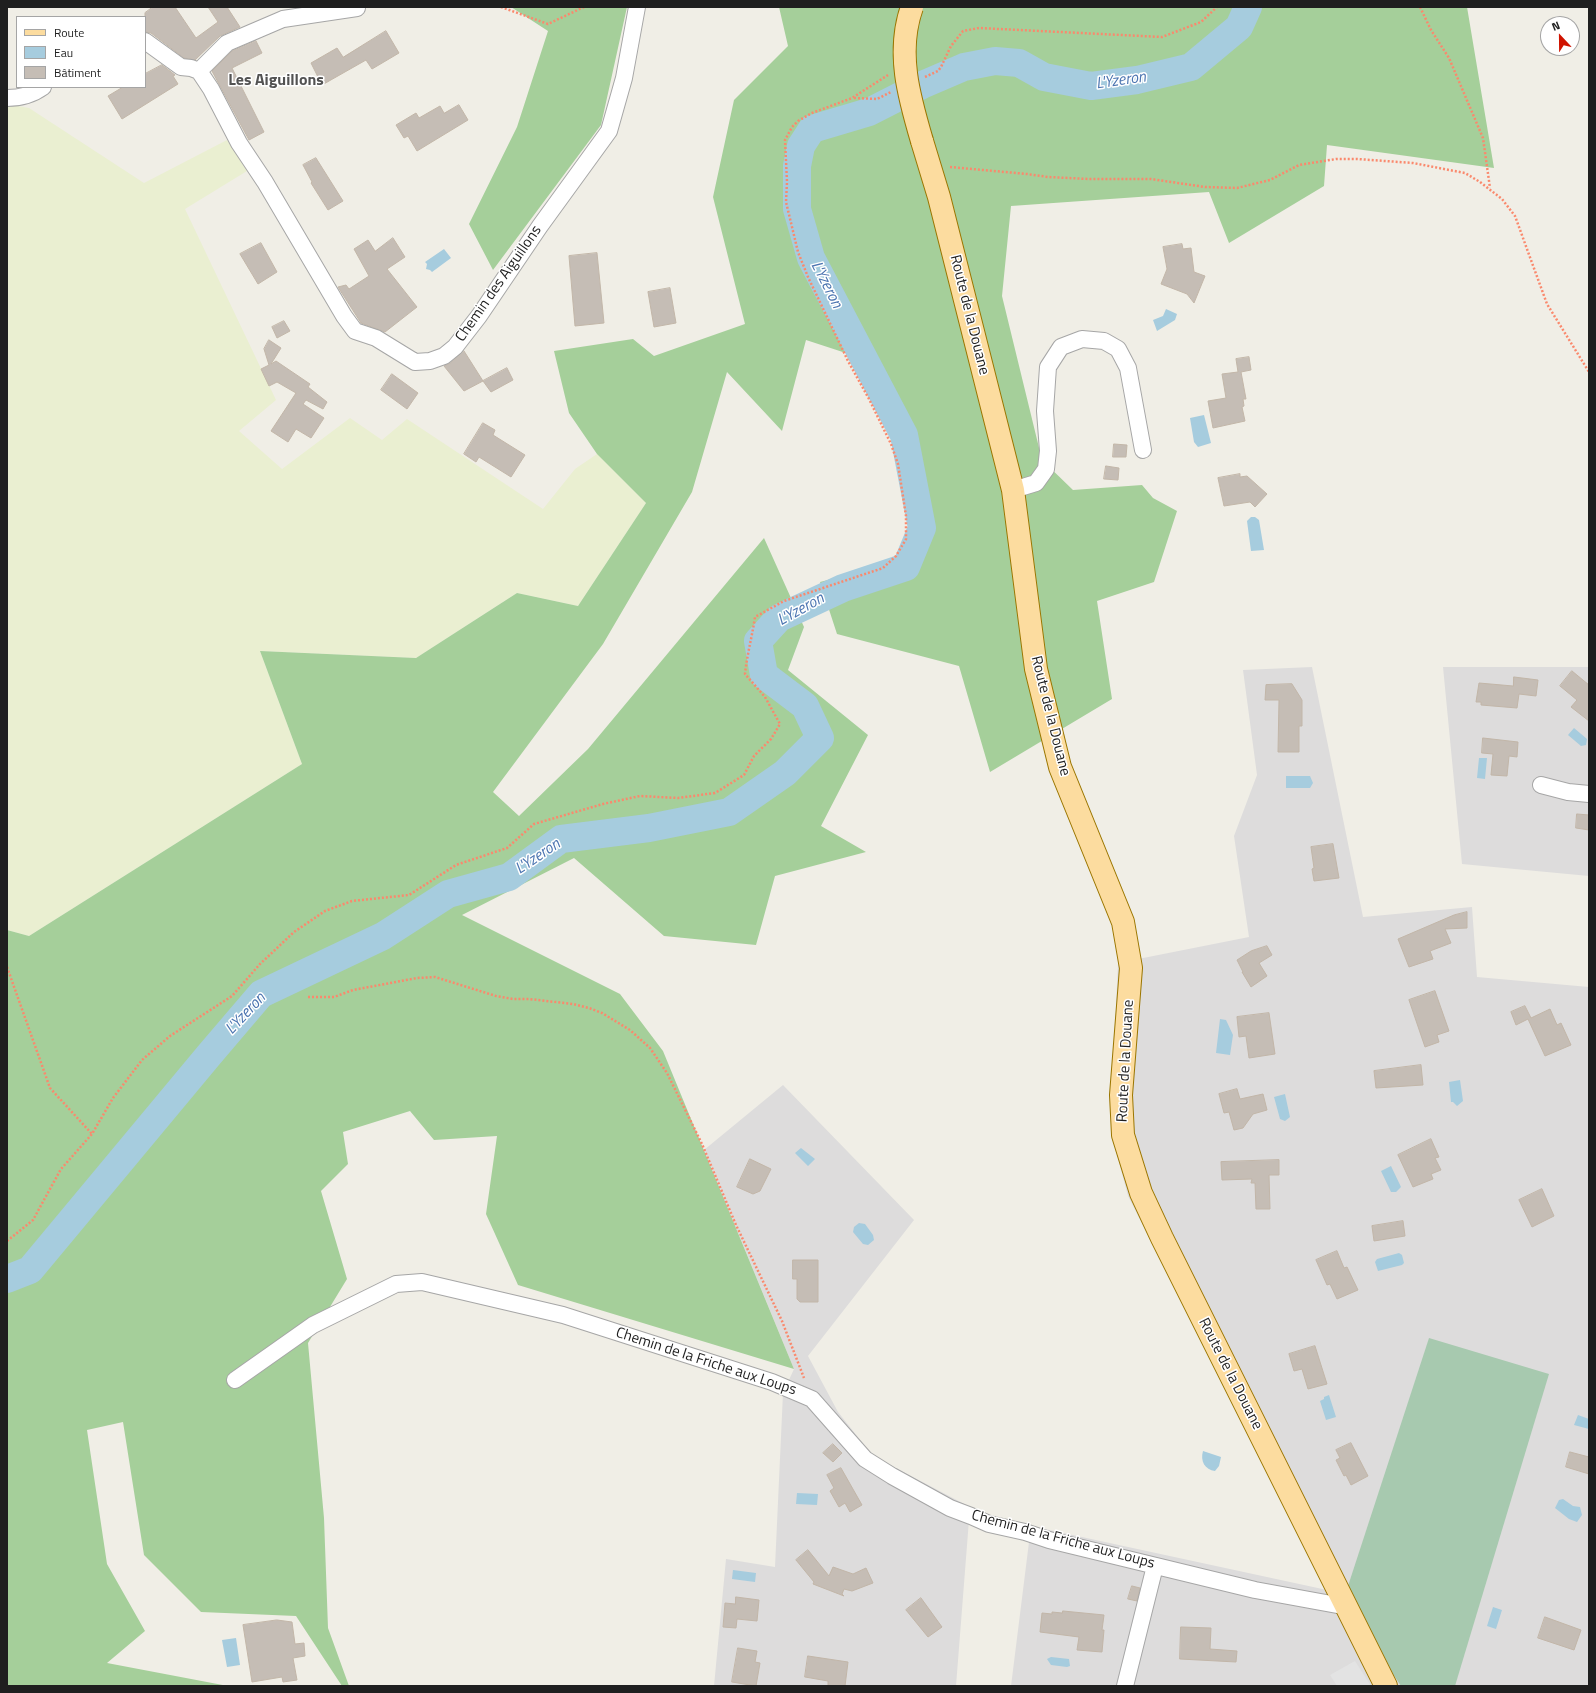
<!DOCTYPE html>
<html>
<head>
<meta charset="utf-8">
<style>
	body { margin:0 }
	#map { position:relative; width:1596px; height:1693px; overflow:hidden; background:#f0eee6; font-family:"Titillium Web",sans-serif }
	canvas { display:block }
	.frame { position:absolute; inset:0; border:8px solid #1f1f1f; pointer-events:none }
	.legend { position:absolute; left:16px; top:16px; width:130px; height:72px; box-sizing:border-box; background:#fff; border:1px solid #a5a5a5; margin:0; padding:5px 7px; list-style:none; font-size:12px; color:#1f1f1f }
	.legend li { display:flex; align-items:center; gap:8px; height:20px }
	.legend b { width:20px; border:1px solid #a5a5a5 }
	.north { position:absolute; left:1540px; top:16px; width:40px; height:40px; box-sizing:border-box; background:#fff; border:1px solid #a5a5a5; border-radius:50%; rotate:338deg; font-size:11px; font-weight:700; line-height:16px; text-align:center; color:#1f1f1f }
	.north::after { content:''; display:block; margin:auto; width:14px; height:18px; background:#cf1300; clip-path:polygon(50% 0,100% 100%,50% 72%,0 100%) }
</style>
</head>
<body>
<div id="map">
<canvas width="1596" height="1693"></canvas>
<div class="frame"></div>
<ul class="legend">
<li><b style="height:5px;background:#fcdc9f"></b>Route</li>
<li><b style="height:11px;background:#a6ccde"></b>Eau</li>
<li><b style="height:11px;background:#c5bdb5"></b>Bâtiment</li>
</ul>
<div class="north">N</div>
</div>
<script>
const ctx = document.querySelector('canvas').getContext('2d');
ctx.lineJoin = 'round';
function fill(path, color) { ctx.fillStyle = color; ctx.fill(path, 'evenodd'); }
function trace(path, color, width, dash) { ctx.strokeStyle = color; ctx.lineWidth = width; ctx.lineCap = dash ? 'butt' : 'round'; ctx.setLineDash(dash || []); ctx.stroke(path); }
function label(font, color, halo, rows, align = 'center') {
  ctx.font = font + ' "Titillium Web",sans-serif'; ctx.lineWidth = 3; ctx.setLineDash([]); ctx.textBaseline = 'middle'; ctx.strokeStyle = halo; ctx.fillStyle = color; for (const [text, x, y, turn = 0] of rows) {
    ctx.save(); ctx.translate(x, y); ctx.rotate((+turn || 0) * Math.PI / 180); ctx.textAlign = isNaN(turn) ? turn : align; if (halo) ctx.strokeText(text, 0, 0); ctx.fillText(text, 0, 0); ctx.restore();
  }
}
fill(new Path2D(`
	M1312 667 1363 917 1472 907 1477 977 1589 987V1686H1011L1031 1526 1327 1590 1128 1196 1112 1136V1093L1118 963 1249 937 1234 836 1257 775 1243 670Z
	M1443 667H1589V876L1462 864Z
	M783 1085 914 1220 808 1356 838 1412 873 1456 970 1507 956 1686H714L726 1559 775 1567 783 1393 794 1369 704 1150Z`), '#dddcdc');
fill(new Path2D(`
	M7 104 29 108 144 183 227 140 247 171 185 209 276 400 239 431 282 469 350 418 382 440 407 419 543 509 575 469 597 454 646 503 578 606 517 593 416 658 260 651 302 764 29 936 7 930Z`), '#eaefd1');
fill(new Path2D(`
	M511 7H627L601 125 493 270 469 224 517 127 548 31Z
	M779 7H1467L1494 168 1327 145 1324 186 1229 243 1209 192 1011 206 1002 296 1042 460 1073 490 1142 485 1153 498 1177 511 1154 582 1097 601 1112 699 990 772 959 666 837 634 820 582 900 561 915 528 897 442 855 356 806 340 782 431 727 372 692 492 603 644 493 792 519 816 588 749 764 538 804 627 788 670 868 735 821 826 866 852 775 876 756 945 664 936 574 858 462 915 620 994 663 1051 794 1369 518 1285 486 1214 497 1136 434 1140 410 1111 343 1132 348 1164 321 1191 347 1279 308 1343 324 1518 328 1628 349 1686H342L296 1616 201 1612 144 1555 123 1422 87 1430 107 1564 145 1631 107 1663 228 1686H7V930L29 936 302 764 260 651 416 658 517 593 578 606 646 503 597 454 569 413 554 351 633 339 654 356 745 324 713 197 734 100 788 46Z`), '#a5cf9a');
fill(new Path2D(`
	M1429 1338 1549 1374 1455 1686H1401L1393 1674 1348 1586Z`), '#a7c9af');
fill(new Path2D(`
	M1355 1661 1371 1686H1337L1330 1675Z`), '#e3e3e3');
fill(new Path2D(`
	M444 249 451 258 432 272 430 270 426 269 427 264 425 262Z
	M1166 309 1177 314 1175 320 1157 331 1153 320 1163 316Z
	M1204 415 1211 443 1198 447 1194 442 1190 418Z
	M1251 517H1255L1259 520 1264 550 1251 551 1247 521Z
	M1574 728 1587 739 1586 745 1581 746 1568 735Z
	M1479 758H1487L1485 779 1477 778Z
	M1286 776H1310L1313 783 1310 788H1286Z
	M1220 1019 1226 1020 1233 1035 1230 1055 1216 1053Z
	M1460 1080 1463 1101 1457 1106 1453 1102H1451L1449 1082Z
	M1285 1094 1290 1117 1285 1121 1280 1119 1274 1097Z
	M801 1148 815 1159 808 1166 795 1153Z
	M1391 1166 1401 1187 1396 1192H1391L1381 1171Z
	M859 1223 865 1224 873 1235 874 1240 868 1245 863 1244 853 1232 854 1227Z
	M1399 1253 1402 1255 1404 1263 1402 1265 1378 1271 1375 1262 1377 1259Z
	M1329 1395 1336 1417 1326 1420 1320 1401 1324 1399V1397Z
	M1578 1415 1589 1419V1429L1574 1425Z
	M1203 1451 1221 1457 1219 1466 1215 1471C1205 1470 1200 1461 1203 1451Z
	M797 1493 818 1494 817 1505 796 1504Z
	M1563 1499 1573 1506 1580 1507 1582 1515 1577 1522 1569 1519 1555 1508 1559 1500Z
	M733 1570 756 1573 755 1582 732 1579Z
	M1493 1607 1502 1610 1496 1629 1487 1626Z
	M236 1638 240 1665 227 1667 222 1640Z
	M1051 1657 1069 1659 1070 1666 1067 1667 1051 1665 1047 1659Z`), '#a6ccde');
trace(new Path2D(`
	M7 1279 30 1270 209 1055 261 994 383 936 448 894 509 877 561 839 649 828 729 812 785 773 820 738 805 706 764 675 758 641 779 618 843 588 906 567 922 528 904 435 811 258 797 209V166L801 146 812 129 869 112 922 85 964 67 995 61 1019 63 1044 77 1091 86 1137 80 1191 67 1239 27 1248 7`), '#a6ccde', 28);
const building = new Path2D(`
	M153 7H175L196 38 218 22 208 7H227L240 27 220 36 195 60 184 58 151 33 145 32V13Z
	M386 31 399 53 372 69 366 60 322 85 311 63 337 48 343 57Z
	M256 41 262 53 232 68 264 132 249 140 212 71 232 51Z
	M162 65 175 75 173 76 178 84 122 119 108 96 123 87H145V74Z
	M459 105 468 120 417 151 408 136 404 138 396 125 416 113 419 118 440 106 444 113Z
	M316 158 343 201 328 210 311 183 312 182 303 165Z
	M393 238 405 257 387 269 417 307 385 332 361 323 338 287 346 285 349 289 369 276 354 249 368 240 375 251Z
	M261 243 277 272 258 284 240 254Z
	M1182 244 1183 249 1191 248 1194 272 1205 276 1194 303 1187 294 1161 284 1167 269 1163 247Z
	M597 253 604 323 575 326 569 256Z
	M670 288 676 323 654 327 648 292Z
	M284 321 290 331 277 338 272 327Z
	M269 340 281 348 271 364 276 361 310 384 308 387 327 402 323 409 306 400 303 404 324 418 311 438 296 429 288 442 271 431 296 393 277 382 269 386 261 369 269 365 264 349Z
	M464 351 483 381 464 391 444 366 450 363Z
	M1249 357 1251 370 1241 372 1246 399H1243L1244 406 1242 407 1245 421 1213 428 1208 401 1226 398 1222 374 1238 372 1236 359Z
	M507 368 513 380 491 392 483 381Z
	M392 374 418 393 407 409 381 390Z
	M483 423 495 430 493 435 525 455 511 477 479 457 476 462 464 454Z
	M1114 444 1127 445 1126 457H1113Z
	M1106 466 1119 468 1118 480 1104 479Z
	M1240 474V477L1247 476 1267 494 1255 507 1250 502 1224 506 1218 478Z
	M1572 671 1589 685V721L1571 707 1577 700 1560 686Z
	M1514 677 1538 680 1536 696 1519 694 1517 708 1481 705V702H1476L1479 683 1513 686Z
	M1292 684 1302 700V726H1299V752H1278L1279 700H1265L1266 685Z
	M1483 738 1518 742 1517 757 1509 756 1507 776 1491 775 1493 754 1482 753Z
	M1577 814 1589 815V830L1576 828Z
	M1333 844 1339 878 1314 881 1312 869 1314 868 1311 847Z
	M1467 912V928L1445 929 1451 943 1430 951 1433 959 1409 967 1398 939 1454 915Z
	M1267 946 1272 955 1259 963 1267 976 1251 987 1242 972H1243L1237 960 1251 951Z
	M1435 991 1449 1031 1437 1035 1439 1042 1425 1047 1409 1000Z
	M1525 1006 1531 1018 1550 1009 1557 1025 1561 1023 1571 1045 1545 1056 1528 1019 1516 1025 1511 1012Z
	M1269 1013 1275 1054 1249 1058 1246 1036 1239 1037 1237 1017Z
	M1421 1065 1423 1085 1376 1088 1374 1071Z
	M1237 1089 1240 1099 1263 1094 1267 1110 1253 1114 1243 1128 1234 1130 1229 1112 1224 1113 1219 1094Z
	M1431 1139 1439 1157 1435 1158 1441 1170 1431 1174 1433 1179 1413 1187 1398 1155Z
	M750 1159 771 1169 760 1191 753 1194 737 1187Z
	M1279 1160V1175H1269L1270 1209H1256L1255 1183H1251L1252 1179 1222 1180 1221 1162Z
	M1542 1189 1554 1216 1532 1227 1519 1200Z
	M1403 1221 1405 1236 1374 1241 1372 1226Z
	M1337 1251 1344 1268 1347 1267 1358 1290 1337 1299 1330 1284 1327 1285 1316 1260Z
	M793 1260H818V1302H800L797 1299V1279H793Z
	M1315 1346 1327 1384 1308 1389 1302 1369 1294 1371 1289 1354Z
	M1351 1443 1368 1476 1351 1485 1346 1475 1344 1476 1336 1460 1340 1458 1336 1450Z
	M833 1444 842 1453 833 1462 823 1453Z
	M1570 1452 1589 1457V1474L1566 1467Z
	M841 1468 862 1505 850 1512 845 1503 839 1507 830 1491 834 1488 827 1475Z
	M808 1550 829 1576 833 1567 853 1574 866 1568 873 1583 852 1591 844 1589 842 1594 844 1596 813 1584 814 1582 796 1560Z
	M1132 1586 1140 1588 1137 1601 1128 1599Z
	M736 1597 759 1600 757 1621 737 1619 736 1628 723 1627 725 1603 735 1604Z
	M921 1598 942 1627 928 1637 906 1610Z
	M1063 1611 1104 1615 1102 1630H1104L1102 1652 1077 1650 1079 1637 1040 1632 1042 1613 1052 1614V1612L1062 1613Z
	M1545 1617 1581 1630 1574 1650 1538 1638Z
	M277 1620 292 1622 295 1644 304 1643 305 1656 293 1658 297 1680 283 1682 282 1677 252 1682 243 1625Z
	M1181 1627 1211 1628 1210 1649 1237 1651 1236 1662 1180 1659Z
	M738 1648 757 1651 755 1662 760 1663 756 1686 732 1682Z
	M808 1656 848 1662 845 1686H828V1681L805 1677Z`);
fill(building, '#c5bdb5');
trace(building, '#c2b6a8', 1);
const minor = new Path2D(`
	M145 41 181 67 191 68 199 71 211 89 239 143 265 182 344 316 355 331 376 338 415 362 430 361 444 356 455 347 479 316 540 226 609 131 624 78 637 7
	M199 71 227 43 283 19 357 8
	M7 98C21 98 32 95 43 87
	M1013 490 1036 483 1046 469 1048 451 1045 411 1048 367 1061 347 1082 339 1104 341 1118 349 1128 368 1143 450
	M1541 785 1568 792 1589 794
	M235 1380 313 1325 396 1284 422 1282 563 1315 772 1382 812 1399 865 1459 892 1476 950 1508 971 1516 989 1524 1025 1532 1049 1540 1255 1590 1348 1607
	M1125 1686 1155 1566`);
const primary = new Path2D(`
	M922 141 939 197 1013 490 1036 669 1060 767 1123 922 1131 968 1121 1095 1123 1135 1141 1193 1162 1238 1386 1686`);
trace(minor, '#a6a6a6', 18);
trace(primary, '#9b7600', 24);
trace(new Path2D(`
	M501 7 548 24 584 7
	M1420 7 1431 30 1449 58 1483 138 1490 188
	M925 77 938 71 941 67 951 46 963 31 979 28 1162 37 1201 22 1217 7
	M854 98 877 99 891 92
	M950 167 1027 174 1048 177 1088 179H1151L1205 187 1237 188 1270 180 1299 165 1336 159H1357L1413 163 1465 173 1480 182 1502 199 1515 216 1547 304 1589 372
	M7 967 50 1088 92 1134
	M308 997H334L353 990 417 978 435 977 496 996 513 999H529L573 1004 589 1008 602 1013 630 1030 650 1048 667 1073 702 1144 736 1225 782 1321 804 1378
	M7 1241 33 1220 61 1169 92 1134 113 1098 142 1060 170 1036 232 996 260 964 294 932 325 911 352 901 409 895 456 865 507 848 534 824 603 804 640 796 678 798 715 793 744 775 754 756 771 739 780 724 765 697 745 674C747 655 752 637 755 617L784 601 883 568 896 556 906 539V516L898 464 891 444 869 399 848 361 808 277 798 252 786 202 787 182 785 140 792 127 798 121 812 113 852 98 888 75`), '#fa896d', 2.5, [2, 2]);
trace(minor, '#fff', 16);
trace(primary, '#fcdc9f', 22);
const primaryBridge = new Path2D(`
	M912 7C896 52 909 97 922 141`);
trace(primaryBridge, '#9b7600', 24, []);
trace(primaryBridge, '#fcdc9f', 22);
label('15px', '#1f1f1f', '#fff', [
	["Chemin des Aiguillons",499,284,-55],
	["Route de la Douane",969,315,76],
	["Route de la Douane",1050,716,76],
	["Route de la Douane",1126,1061,-87],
	["Chemin de la Friche aux Loups",706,1362,18],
	["Route de la Douane",1230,1374,63],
	["Chemin de la Friche aux Loups",1063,1540,15]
]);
label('bold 16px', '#525252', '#fff', [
	["Les Aiguillons",276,81]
]);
label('italic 16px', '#4b74b0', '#fff', [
	["L'Yzeron",1121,81,-8],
	["L'Yzeron",826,285,63],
	["L'Yzeron",801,610,-29],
	["L'Yzeron",538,857,-34],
	["L'Yzeron",246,1014,-47]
]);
</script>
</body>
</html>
